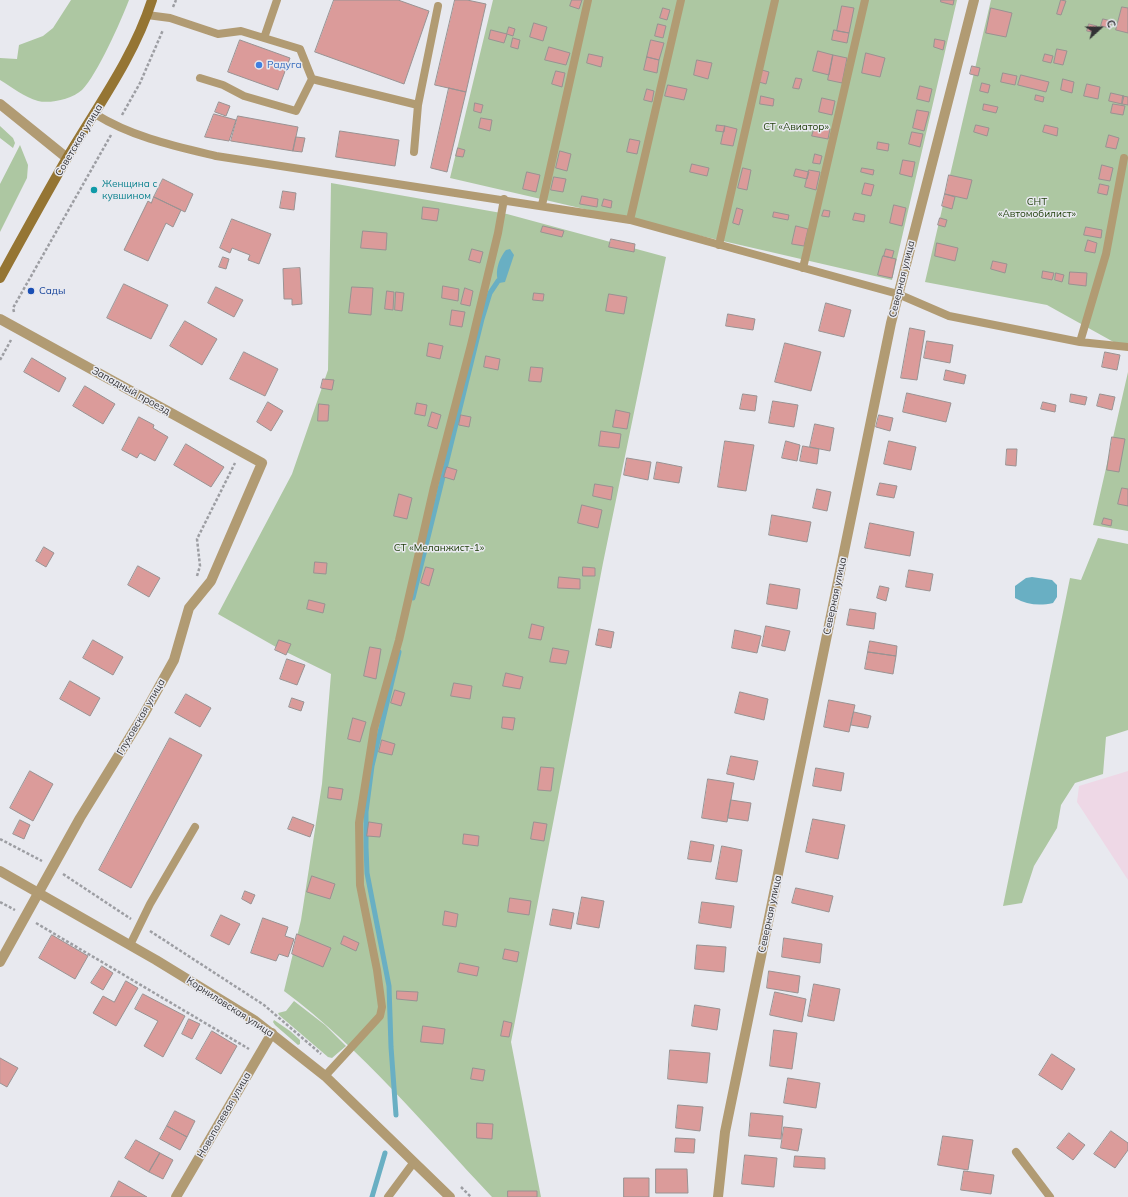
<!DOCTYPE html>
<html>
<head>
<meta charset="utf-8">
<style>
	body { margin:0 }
	#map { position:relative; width:1128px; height:1197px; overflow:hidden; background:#e8e9ef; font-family:Mulish,sans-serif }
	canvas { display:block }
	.north { position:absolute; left:1080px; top:8px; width:40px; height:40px; -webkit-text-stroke:3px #e8e9ef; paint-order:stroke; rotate:69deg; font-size:11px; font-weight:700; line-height:16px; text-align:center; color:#323235 }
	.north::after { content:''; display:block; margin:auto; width:14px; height:18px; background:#323235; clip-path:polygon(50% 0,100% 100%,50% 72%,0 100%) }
</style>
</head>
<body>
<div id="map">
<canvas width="1128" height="1197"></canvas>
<div class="north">С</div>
</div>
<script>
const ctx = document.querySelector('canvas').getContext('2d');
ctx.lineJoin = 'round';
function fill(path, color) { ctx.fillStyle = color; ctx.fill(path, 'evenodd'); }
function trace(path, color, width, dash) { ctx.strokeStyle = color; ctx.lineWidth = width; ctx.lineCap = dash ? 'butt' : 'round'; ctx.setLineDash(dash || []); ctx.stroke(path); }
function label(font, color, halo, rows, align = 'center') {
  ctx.font = font + ' Mulish,sans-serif'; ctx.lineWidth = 3; ctx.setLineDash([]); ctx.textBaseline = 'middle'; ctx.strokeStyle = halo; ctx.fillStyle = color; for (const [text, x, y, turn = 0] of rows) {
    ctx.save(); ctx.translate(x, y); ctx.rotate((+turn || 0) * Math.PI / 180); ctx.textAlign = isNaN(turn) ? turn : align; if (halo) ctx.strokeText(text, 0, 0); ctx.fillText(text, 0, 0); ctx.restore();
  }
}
fill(new Path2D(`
	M1128 771V880L1077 802 1079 786Z`), '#eed8e6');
fill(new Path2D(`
	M71 0H129C121 21 97 75 82 90 72 99 50 104 38 101 24 97 12 87 0 80V58L17 59 19 45 43 36 53 28Z
	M493 0H957L892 280 450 178Z
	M991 0H1128V350L1047 305 925 282Z
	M0 126 13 138 15 143 13 148 0 138Z
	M20 145 28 165 27 178 0 232V184Z
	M331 183 507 214 666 257 603 563 511 1042 541 1197H492C425 1126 362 1049 284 991L301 920 322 784 331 674 276 647 218 614 292 474 328 370Z
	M1128 372V531L1093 525Z
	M1098 538 1128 544V730L1106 737 1103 774 1075 783 1061 805 1057 828 1034 866 1022 903 1003 906 1070 578 1081 580Z
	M294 1001 325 1025 346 1046 332 1058 328 1057 279 1015 278 1013 286 1011Z
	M274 1020 290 1031 300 1040V1044L298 1045 275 1025 273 1022Z`), '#adc7a2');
fill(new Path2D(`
	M510 249 514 255 505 282 499 283C494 273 499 258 506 250Z
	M1032 577 1052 580 1057 585V597L1053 603C1040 606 1027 605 1015 598V586L1026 578Z`), '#69afc3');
trace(new Path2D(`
	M413 598 482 319 490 293 498 281
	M396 1115 391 1047 389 986 367 873 366 847V812L372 766 399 652
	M372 1197 385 1153`), '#69afc3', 5);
const building = new Path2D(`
	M334 0H398L429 11 404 84 315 52Z
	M455 0H467L486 4 466 92 435 85Z
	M572 0H582L579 9 570 6Z
	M941 0H954L953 5 941 2Z
	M1061 0 1066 1 1061 15 1057 14Z
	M842 6 854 8 849 33 837 31Z
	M1122 7 1128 8V33L1116 30Z
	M663 8 670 10 667 20 660 18Z
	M991 8 1012 13 1006 37 986 33Z
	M1103 19 1112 21 1110 28 1101 26Z
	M534 23 547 27 543 41 530 37Z
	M658 24 666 26 663 38 655 36Z
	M1089 24 1097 26 1096 33 1087 31Z
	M509 27 515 29 513 36 507 34Z
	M491 30 507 34 504 43 489 39Z
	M834 30 849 33 847 43 832 40Z
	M513 38 520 40 518 49 511 47Z
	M935 39 945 41 943 50 934 47Z
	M240 40 290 58 278 90 228 72Z
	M651 40 664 43 659 60 647 57Z
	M549 47 570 53 566 65 545 60Z
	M1057 49 1067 51 1063 65 1054 63Z
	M818 51 833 55 829 75 813 71Z
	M866 53 885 58 880 77 862 73Z
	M589 54 603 57 601 67 587 63Z
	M1045 54 1053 56 1051 63 1043 61Z
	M833 55 847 58 842 83 828 80Z
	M647 57 659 60 657 73 644 70Z
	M697 60 712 63 708 79 694 75Z
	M972 66 980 68 978 76 970 74Z
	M762 70 769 72 766 84 759 82Z
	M556 71 565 73 562 87 552 84Z
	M1003 73 1017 76 1015 85 1001 82Z
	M1021 75 1049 82 1046 92 1018 85Z
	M796 78 802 79 799 89 793 88Z
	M1063 79 1074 82 1072 93 1061 90Z
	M982 83 990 85 988 93 980 91Z
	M1087 84 1100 87 1098 99 1084 96Z
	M668 85 687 89 684 100 665 96Z
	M920 86 932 89 929 102 917 99Z
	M449 88 466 92 447 172 431 168Z
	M647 89 654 91 652 102 644 100Z
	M1111 93 1124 96 1122 104 1109 101Z
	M1036 95 1044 97 1043 102 1035 100Z
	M761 96 774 99 773 106 760 104Z
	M1123 96 1128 97V105L1122 104Z
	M822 98 835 101 832 115 819 112Z
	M219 102 230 106 226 116 215 112Z
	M475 103 483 105 481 113 474 111Z
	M984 104 998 107 996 113 983 110Z
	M1113 104 1125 106 1123 115 1111 113Z
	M917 110 929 112 924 131 913 128Z
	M214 114 236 120 229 141 205 137Z
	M238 116 298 127 293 151 231 141Z
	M481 118 492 120 490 131 479 128Z
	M717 125 725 126 724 132 716 131Z
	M976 125 989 128 987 136 974 132Z
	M1045 125 1058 128 1057 136 1043 132Z
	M725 126 737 129 733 146 721 144Z
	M815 126 830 129 828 139 812 136Z
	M340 131 399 140 395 166 336 157Z
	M912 132 923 134 920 147 909 144Z
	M1109 135 1119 138 1116 149 1106 147Z
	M296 137 305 138 302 152 293 151Z
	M630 139 640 141 637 154 627 152Z
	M878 142 889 144 888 151 877 149Z
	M458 148 465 150 463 157 456 156Z
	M560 151 571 154 567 171 556 168Z
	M815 154 822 156 820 164 813 163Z
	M903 160 915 162 912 177 900 174Z
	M692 164 709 168 707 176 690 172Z
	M1102 165 1113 168 1110 181 1099 179Z
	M743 168 751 170 747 190 738 188Z
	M862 168 874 170 873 175 861 172Z
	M796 169 809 172 807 179 794 176Z
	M809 170 820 172 816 190 805 187Z
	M527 172 540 175 536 192 523 189Z
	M949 175 972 180 967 199 945 194Z
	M554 177 566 179 563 192 551 190Z
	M163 179 193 194 185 212 154 197Z
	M865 183 874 185 871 196 862 194Z
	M1100 184 1109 186 1107 195 1098 193Z
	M283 191 296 193 294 210 280 208Z
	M945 194 955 197 952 209 942 206Z
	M582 196 598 199 597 207 580 204Z
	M154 197 181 210 173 227 166 223 148 261 124 250 148 201 151 203Z
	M604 199 612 201 611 208 602 206Z
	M894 205 906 208 902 226 890 223Z
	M423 207 439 209 437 221 422 219Z
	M737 208 743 210 739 225 733 223Z
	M824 210 830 211 829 217 822 216Z
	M774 212 789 215 788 220 773 217Z
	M855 213 865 215 864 222 853 220Z
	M940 218 947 220 945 227 938 225Z
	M232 219 271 234 259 264 248 260 250 255 232 248 230 253 220 248Z
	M543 226 564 231 562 237 541 232Z
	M796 226 808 229 804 246 792 244Z
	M1086 227 1102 230 1101 238 1084 235Z
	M363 231 387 233 386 250 361 248Z
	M611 239 635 244 634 252 609 247Z
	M1088 240 1097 243 1095 253 1085 251Z
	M937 243 958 248 955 261 935 256Z
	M472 249 483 252 480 263 469 260Z
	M886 249 894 251 892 258 884 256Z
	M883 256 896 259 892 278 878 275Z
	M223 257 229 259 226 269 219 267Z
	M993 261 1007 264 1005 273 991 269Z
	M300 268 302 304 292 305V299H284L283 269Z
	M1043 271 1054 273 1052 280 1042 278Z
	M1070 272 1087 273 1086 286 1069 284Z
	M1056 273 1064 275 1062 282 1055 280Z
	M124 284 168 305 151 339 107 318Z
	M443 286 459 289 458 301 442 298Z
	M216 287 243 300 234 317 208 303Z
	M352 287 373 288 371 315 349 313Z
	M465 288 473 291 470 306 461 304Z
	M387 291 394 292 393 310 385 309Z
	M396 292 404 293 402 311 395 310Z
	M534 293 544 294 543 301 533 300Z
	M609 294 627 297 624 314 606 311Z
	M826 303 851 310 844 337 819 331Z
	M452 310 465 312 462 327 450 325Z
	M728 314 755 319 753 330 726 326Z
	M185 321 217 339 202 365 170 346Z
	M910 328 925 331 917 380 901 378Z
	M927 341 953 345 950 363 924 358Z
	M429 343 443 346 440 359 427 356Z
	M785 343 821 352 811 391 775 382Z
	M244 352 278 369 265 396 230 379Z
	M1105 352 1120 355 1117 370 1102 367Z
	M486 356 500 359 498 370 484 367Z
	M32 358 66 378 59 392 24 372Z
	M531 367 543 368 541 382 529 381Z
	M946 370 966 375 964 384 944 380Z
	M323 379 334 380 332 390 321 388Z
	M85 386 115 404 103 424 73 406Z
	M907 393 951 403 946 422 903 412Z
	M743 394 757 396 755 411 740 409Z
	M1071 394 1087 397 1085 405 1070 402Z
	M1100 394 1115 397 1112 410 1097 406Z
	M773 401 798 405 794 427 769 423Z
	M268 402 283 411 271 431 257 422Z
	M1043 402 1056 405 1055 412 1041 409Z
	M417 403 427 405 425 416 415 414Z
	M319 404 329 405 328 421H318Z
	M616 410 630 413 627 429 613 427Z
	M432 412 441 415 437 429 428 426Z
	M461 415 471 417 469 427 459 425Z
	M879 415 893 418 890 431 876 427Z
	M139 417 154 425 153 428 168 437 155 461 140 453 137 458 122 450Z
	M815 424 834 428 830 451 810 447Z
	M601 431 621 434 619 448 599 446Z
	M1112 437 1125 439 1119 472 1107 470Z
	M725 441 754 445 746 491 718 487Z
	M786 441 800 445 797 461 782 458Z
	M889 441 916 447 911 470 884 464Z
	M186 444 224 467 211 487 174 465Z
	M803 446 819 449 817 464 800 461Z
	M1007 449H1017L1016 466 1006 465Z
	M627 458 651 462 648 480 624 475Z
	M657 462 682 467 679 483 654 479Z
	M447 467 457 470 454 480 444 477Z
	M880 483 897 486 894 498 877 495Z
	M595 484 613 487 611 500 593 496Z
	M1122 488 1128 489V506L1118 504Z
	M817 489 831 492 827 511 813 508Z
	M399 494 412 498 407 519 394 516Z
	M582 505 602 510 598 528 578 523Z
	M772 515 811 522 807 542 769 535Z
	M1104 518 1112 520 1111 526 1102 524Z
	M870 523 914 532 910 556 865 548Z
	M44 547 54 553 46 567 36 561Z
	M315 562 327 563 326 574 314 573Z
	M138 566 160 578 149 597 128 585Z
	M426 567 434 569 429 586 421 583Z
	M583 567 595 568V576H583Z
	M909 570 933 574 930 591 906 587Z
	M559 577 580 579V589L558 588Z
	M770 584 800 589 797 609 767 604Z
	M880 586 889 588 886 601 877 598Z
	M309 600 325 604 323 613 307 609Z
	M850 609 876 613 874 629 847 625Z
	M532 624 544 627 541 640 529 638Z
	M766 626 790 631 785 651 762 646Z
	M599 629 614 632 611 648 596 645Z
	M735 630 761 636 757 653 732 648Z
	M93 640 123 657 113 675 83 658Z
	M279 640 291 644 286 655 275 650Z
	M870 641 897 646 896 656 868 652Z
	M370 647 381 649 376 679 364 676Z
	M553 648 569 651 566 664 550 662Z
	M868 652 896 656 893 674 865 669Z
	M287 659 305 665 297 685 280 679Z
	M506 673 523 677 520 689 503 686Z
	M70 681 100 698 90 716 60 699Z
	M454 683 472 686 470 699 451 696Z
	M395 690 405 693 401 706 391 703Z
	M740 692 768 699 764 720 735 713Z
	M186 694 211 708 200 727 175 713Z
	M292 698 304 702 301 711 289 707Z
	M829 700 855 705 849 732 824 727Z
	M854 712 871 716 868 728 851 725Z
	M503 717 515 718 513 730 502 728Z
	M353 718 366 722 360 742 348 739Z
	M170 738 202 755 131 888 99 870Z
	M382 740 395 744 392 755 379 752Z
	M731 756 758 761 754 780 727 774Z
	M541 767 554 768 551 791 538 790Z
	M816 768 844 773 841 791 813 786Z
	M30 771 53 784 33 821 10 808Z
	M708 779 734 783 727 822 702 818Z
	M329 787 343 789 341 800 328 798Z
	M731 800 751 803 748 821 728 818Z
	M293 817 314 825 310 837 288 829Z
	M813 819 845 825 838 859 806 852Z
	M20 820 30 825 24 839 13 834Z
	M369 822 382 824 380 837 367 836Z
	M534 822 547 824 544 841 531 839Z
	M464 834 479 836 478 846 463 844Z
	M691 841 714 845 711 862 688 859Z
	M722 846 742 850 737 882 716 879Z
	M312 876 335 884 330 899 307 892Z
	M796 888 833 896 829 912 792 903Z
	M245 891 255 895 251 904 242 899Z
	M582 897 604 901 599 928 577 924Z
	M510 898 531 901 529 915 508 912Z
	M702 902 734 906 731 928 699 923Z
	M553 909 574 913 571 929 550 925Z
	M445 911 458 914 456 927 443 925Z
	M221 915 240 924 229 945 211 936Z
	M263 918 288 927 285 936 294 939 288 957 279 954 276 961 251 953Z
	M297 934 331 948 323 967 292 954Z
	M52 935 88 956 75 979 39 958Z
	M344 936 359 943 356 951 341 944Z
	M784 938 822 944 820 963 782 957Z
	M697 945 726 947 724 972 695 969Z
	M505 949 519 952 517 962 503 959Z
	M460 963 479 967 477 976 458 972Z
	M102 966 113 973 103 990 91 983Z
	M769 971 800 976 798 993 767 988Z
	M126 981 138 988 116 1026 93 1013 103 996 114 1002Z
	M814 984 840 989 834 1021 808 1016Z
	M397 991 418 992 417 1001 397 999Z
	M775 992 806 999 802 1022 770 1015Z
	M143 994 185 1016 163 1057 144 1046 158 1021 135 1009Z
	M695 1005 720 1009 717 1030 692 1026Z
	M189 1019 200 1024 192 1039 182 1034Z
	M504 1021 512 1023 509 1037 501 1036Z
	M423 1026 445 1029 443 1044 421 1042Z
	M774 1030 797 1033 792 1069 770 1066Z
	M212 1031 237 1046 221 1074 196 1059Z
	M670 1050 710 1053 707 1083 668 1079Z
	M1052 1054 1075 1069 1062 1090 1039 1075Z
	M0 1058 18 1068 7 1087 0 1083Z
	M473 1068 485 1070 483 1081 471 1079Z
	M788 1078 820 1083 816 1108 784 1103Z
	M678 1105 703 1107 700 1131 676 1128Z
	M175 1111 195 1121 187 1137 167 1126Z
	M751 1113 783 1116 781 1139 749 1136Z
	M477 1123 493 1124 492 1139 477 1138Z
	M167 1126 187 1137 180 1150 160 1139Z
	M784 1127 802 1129 798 1151 781 1148Z
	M1111 1131 1128 1143V1150L1115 1168 1094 1154Z
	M1069 1133 1085 1145 1073 1160 1057 1148Z
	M943 1136 973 1140 968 1170 938 1165Z
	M676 1138 695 1139 694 1153 675 1152Z
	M136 1140 160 1153 149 1172 125 1158Z
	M160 1153 173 1160 163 1179 149 1172Z
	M745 1155 777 1158 774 1187 742 1184Z
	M795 1156 825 1158V1169L794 1167Z
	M656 1169H687L688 1193H656Z
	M964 1171 994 1175 991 1194 961 1190Z
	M624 1178H649V1197H624Z
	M119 1181 147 1197H111Z
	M508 1191H537V1197H508Z`);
fill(building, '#db9b9a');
trace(building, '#999292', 1);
trace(new Path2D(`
	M173 7 176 0
	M122 115 140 83 163 30
	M14 312 13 308 111 135
	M0 360 11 340
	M197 576 200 566 197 539 235 463
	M0 839 42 861
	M63 874 131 919
	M0 902 15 910
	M36 923 249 1049
	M150 931 264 1005 321 1054
	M461 1187 471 1197`), '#9d9ea3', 2.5, [3, 2]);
trace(new Path2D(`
	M147 15 170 18 218 34 241 31 300 49 312 79 418 105 414 152
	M264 38 277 0
	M200 78 223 85 244 96 296 111 312 79
	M418 105 438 6
	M95 114C132 137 174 146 216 156L630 220 898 294 949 316 1080 342 1128 347
	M542 205 588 0
	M630 220 681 0
	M719 245 775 0
	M803 268 865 0
	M1080 342 1106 254 1124 158
	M130 945 150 904 195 827
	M325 1076 380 1016 382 1007 377 970 360 885 359 823 374 729 399 640 434 487 471 345 498 233 504 199
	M1016 1152 1050 1197
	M388 1197 414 1162`), '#b19b73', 8);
trace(new Path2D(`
	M0 319 262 463 211 581 189 608 174 660 144 714 80 818 0 962
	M176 1197 272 1033
	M718 1197 725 1132 891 323 974 0`), '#b19b73', 10);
trace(new Path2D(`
	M0 104 67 158
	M0 871 156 960 254 1020 325 1076 450 1197`), '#b19b73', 10);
trace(new Path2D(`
	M0 278C22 238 44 198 67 158 97 107 134 57 152 0`), '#957533', 10);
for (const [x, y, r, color] of [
	[259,65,4,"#3f7fe0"],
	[94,190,4,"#0f9aa8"],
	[31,291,4,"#1a4fb4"]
]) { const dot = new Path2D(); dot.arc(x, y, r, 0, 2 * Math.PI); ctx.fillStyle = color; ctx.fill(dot); trace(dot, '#e8e9ef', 1.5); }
label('10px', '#366cbe', '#e8e9ef', [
	["Радуга",267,65]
], 'left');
label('10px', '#1d3c08', '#e8e9ef', [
	["СТ «Авиатор»",796,127],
	["СНТ",1037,202],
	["«Автомобилист»",1037,214],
	["СТ «Меланжист-1»",439,548]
]);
label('10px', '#323235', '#e8e9ef', [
	["Советская улица",79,140,-59],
	["Северная улица",902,279,-76],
	["Западный проезд",131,391,29],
	["Северная улица",835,596,-78],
	["Глуховская улица",141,717,-60],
	["Северная улица",770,914,-78],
	["Корниловская улица",230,1007,33],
	["Новополевая улица",224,1115,-60]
]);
label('10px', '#0d838f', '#e8e9ef', [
	["Женщина с",102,184],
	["кувшином",102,196]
], 'left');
label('10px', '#164399', '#e8e9ef', [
	["Сады",39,291]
], 'left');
</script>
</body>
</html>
